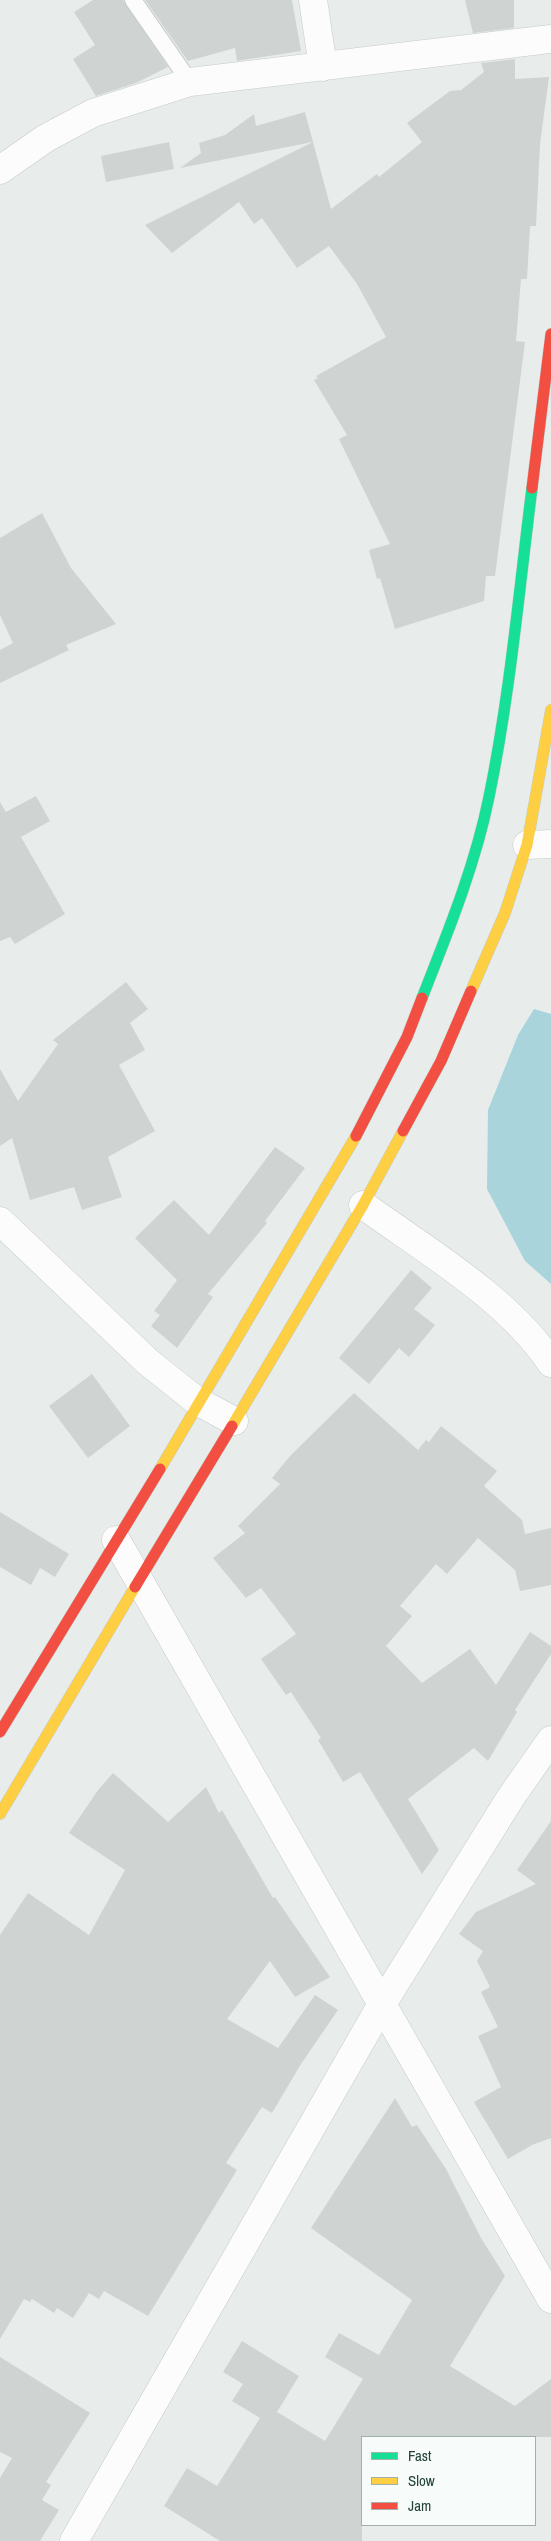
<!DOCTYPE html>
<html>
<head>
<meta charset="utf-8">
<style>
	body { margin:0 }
	#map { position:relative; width:551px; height:2541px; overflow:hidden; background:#e8edeb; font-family:"Archivo Narrow",sans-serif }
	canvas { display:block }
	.legend { position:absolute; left:361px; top:2436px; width:175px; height:90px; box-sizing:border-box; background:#f7fbf9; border:1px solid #a3b1ad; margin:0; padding:6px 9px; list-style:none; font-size:15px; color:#24423a }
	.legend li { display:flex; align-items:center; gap:10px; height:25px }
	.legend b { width:25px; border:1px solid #a3b1ad }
</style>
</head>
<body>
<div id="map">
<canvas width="551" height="2541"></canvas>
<ul class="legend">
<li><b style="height:6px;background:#16e098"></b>Fast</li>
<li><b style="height:6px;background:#ffcf43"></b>Slow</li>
<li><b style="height:6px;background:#f24e42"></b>Jam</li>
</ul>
</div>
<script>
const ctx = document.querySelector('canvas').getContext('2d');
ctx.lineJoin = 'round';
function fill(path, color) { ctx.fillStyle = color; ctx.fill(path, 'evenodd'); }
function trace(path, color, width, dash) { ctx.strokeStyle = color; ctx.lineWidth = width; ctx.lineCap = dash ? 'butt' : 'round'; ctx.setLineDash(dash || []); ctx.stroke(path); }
fill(new Path2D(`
	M534 1009 551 1014V1284L525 1261 487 1189 488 1110 518 1035Z`), '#a9d4db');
fill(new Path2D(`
	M93 0H123L168 67 136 83 96 96 73 59 95 45 74 12Z
	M145 0H292L301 51 237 61 235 48 188 61Z
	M465 0H514V28L473 33Z
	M515 59V79L549 77 540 144 536 226H530L527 279H521L516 341 525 342 495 576H486L484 601 395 629 380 578 377 579 369 550 390 544 339 439 347 435 314 380 318 378 316 376 386 337 357 284 329 246 297 268 262 218 254 224 239 202 172 253 145 225 313 142 331 209 377 174 379 177 422 142 407 123 450 91 461 90 484 72 481 63Z
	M305 112 313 142 180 168 201 153 199 143 225 135 254 114 256 126Z
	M169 142 174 169 106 182 101 156Z
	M42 513 71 568 116 624 66 645 69 650 0 683V650L13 643 0 615V538Z
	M36 796 50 821 21 837 65 914 15 944 10 937 0 941V802L6 812Z
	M126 982 148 1009 130 1023 145 1050 119 1065 155 1131 108 1157 122 1197 82 1210 74 1187 30 1200 12 1138 0 1146V1069L18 1101 58 1044 53 1040Z
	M275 1147 305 1168 265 1221 267 1223 208 1294 213 1297 177 1348 151 1326 160 1315 154 1311 177 1280 135 1238 174 1200 209 1235Z
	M411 1270 432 1288 414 1309 435 1325 409 1357 399 1348 369 1384 339 1358Z
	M92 1374 130 1426 88 1458 49 1406Z
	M354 1393 418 1450 426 1440 429 1442 441 1426 497 1471 484 1486 522 1520 525 1534 551 1528V1585L520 1591 515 1570 478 1538 447 1574 436 1564 400 1606 412 1616 386 1646 422 1683 470 1649 496 1685 530 1632 551 1646V1654L515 1710 517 1712 488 1761 474 1748 408 1799 439 1850 422 1874 360 1772 343 1782 318 1740 321 1738 291 1692 286 1695 261 1659 296 1634 261 1588 246 1598 213 1558 245 1533 238 1526 280 1484 272 1478 290 1456Z
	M0 1512 69 1554 55 1577 40 1568 31 1585 0 1567Z
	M113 1773 168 1822 206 1787 219 1813 222 1810 273 1898 275 1897 330 1977 295 1997 270 1961 227 2019 278 2048 315 1995 338 2010 301 2064 272 2113 262 2107 226 2163 237 2170 148 2316 104 2291 99 2299 89 2293 73 2318 57 2308 54 2313 32 2299 30 2302 24 2299 0 2339V1935L28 1893 89 1935 125 1870 69 1833 98 1790Z
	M551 1821V2138L532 2145 508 2159 474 2102 501 2087 478 2036 498 2027 481 1992 490 1987 477 1961 483 1951 459 1934 476 1912 536 1884 517 1870Z
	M395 2098 412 2127 417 2125 446 2169 481 2238 505 2276 450 2366 515 2406 551 2379V2437H362V2541H220L164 2506 187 2468 217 2486 260 2418 232 2401 243 2384 223 2372 242 2341 299 2376 277 2412 325 2441 363 2379 325 2357 339 2333 379 2355 412 2300 311 2228Z
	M0 2357 90 2413 46 2482 51 2485 42 2500 59 2510 40 2541H0V2478L12 2458 0 2452Z`), '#cfd4d2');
const lane = new Path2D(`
	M133 0 190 82`);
const street = new Path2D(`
	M313 0 323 67
	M0 170 46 138 93 113 190 82 551 39
	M527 845 551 844
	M363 1205C425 1250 509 1299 551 1363
	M0 1221 148 1362 197 1401 234 1421
	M116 1540 551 2299
	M74 2541 382 2004 511 1797 551 1740`);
const fast = new Path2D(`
	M422 998C448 932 475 866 489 797 510 695 519 591 532 488`);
const slow = new Path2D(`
	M471 991 505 913 527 845 551 710
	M232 1426 363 1205 403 1131
	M160 1469 356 1136
	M0 1814 135 1587`);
const jam = new Path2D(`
	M532 488 551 334
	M403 1131 441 1061 471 991
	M356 1136 407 1037 422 998
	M135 1587 232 1426
	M0 1732 160 1469`);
trace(lane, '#c5cac8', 18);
trace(street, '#c5cac8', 29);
trace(fast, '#c3cbc8', 12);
trace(slow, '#c3cbc8', 12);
trace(jam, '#c3cbc8', 12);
trace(lane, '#fcfcfc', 16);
trace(street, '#fcfcfc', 28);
trace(fast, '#16e098', 11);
trace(slow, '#ffcf43', 11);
trace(jam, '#f24e42', 11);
</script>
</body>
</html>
